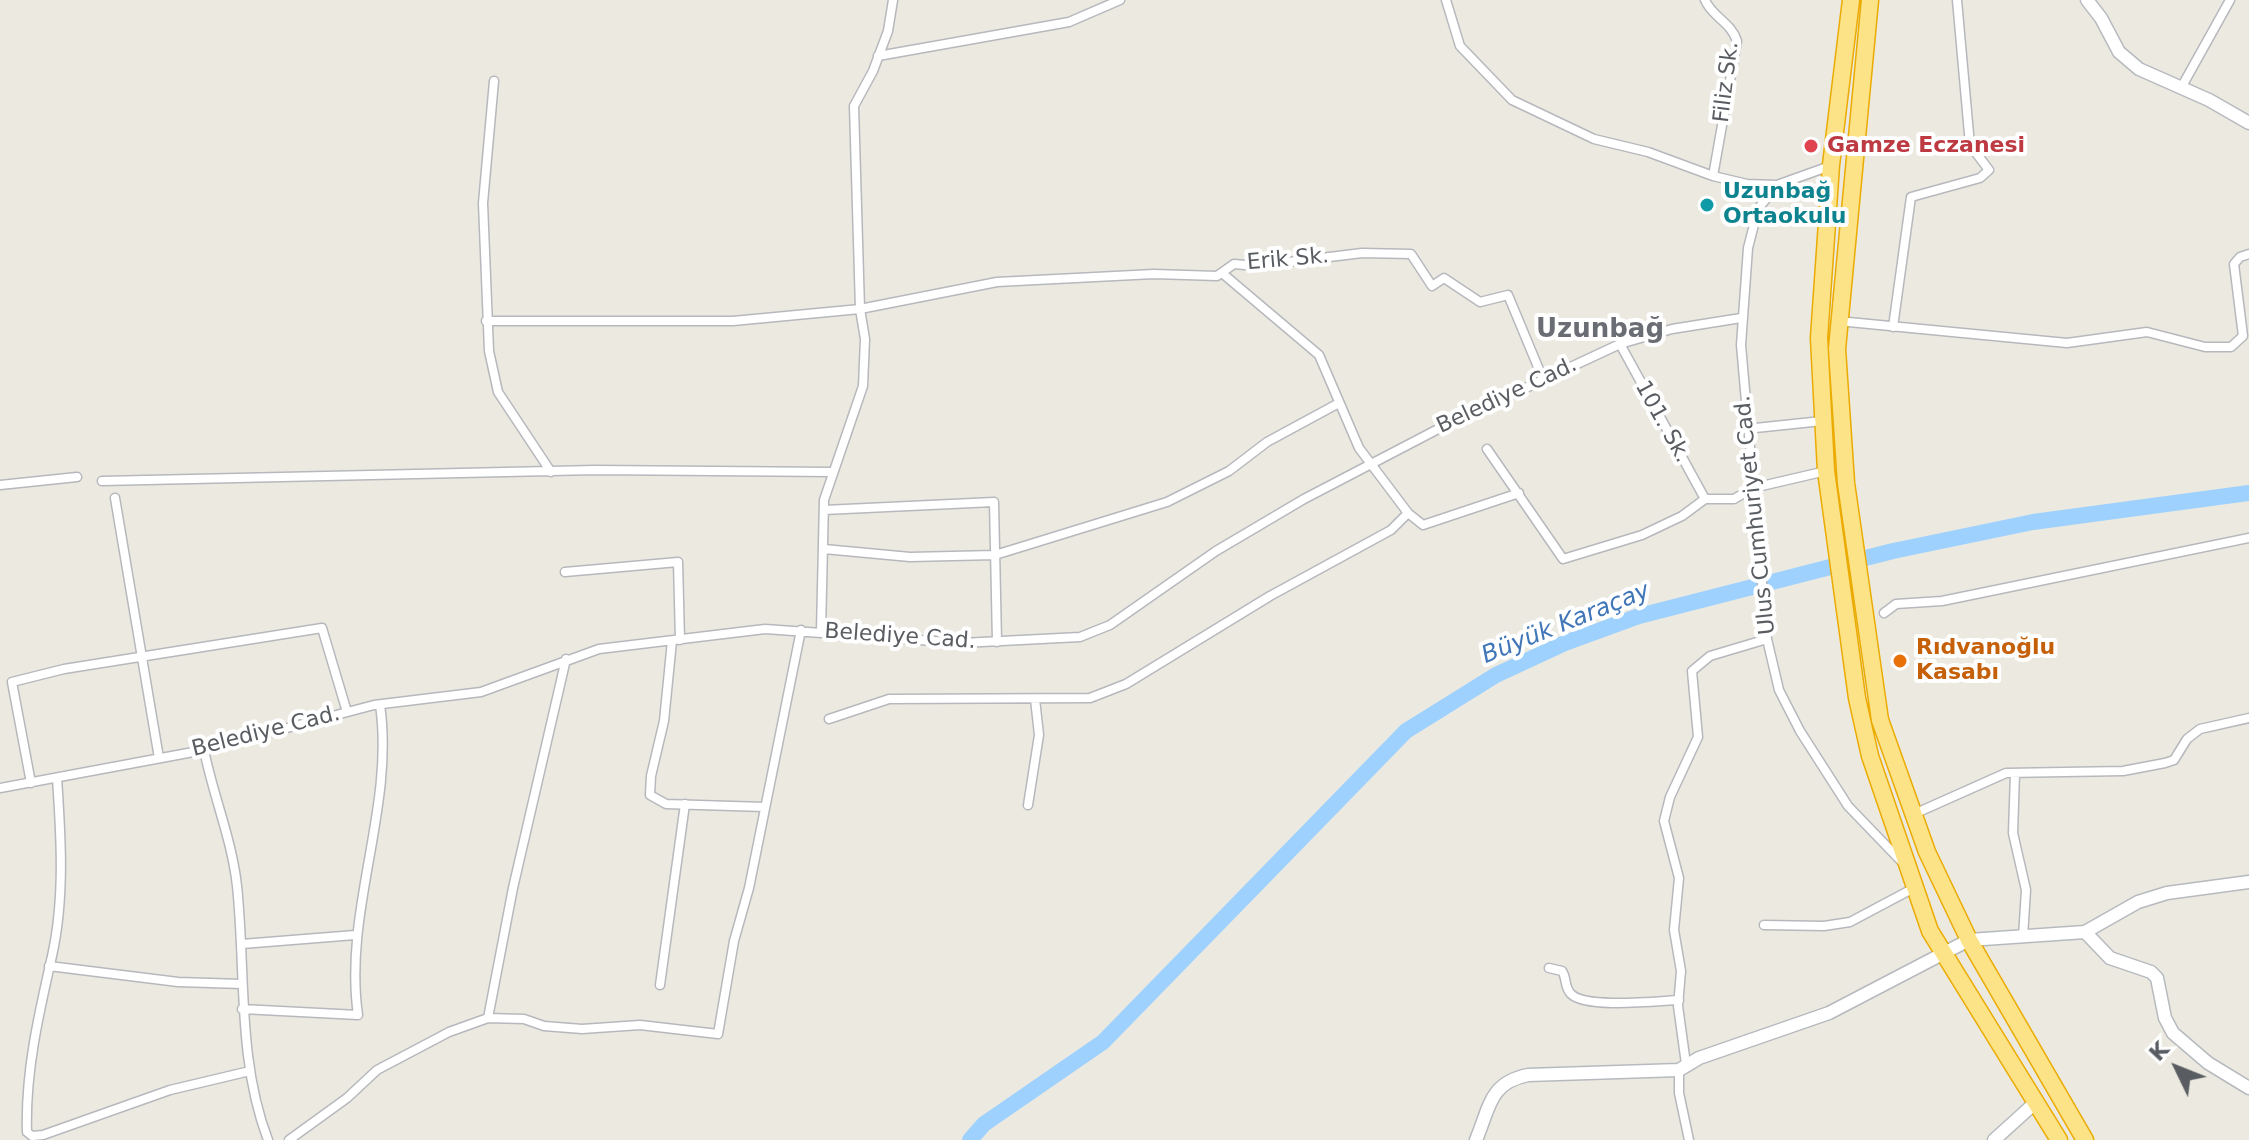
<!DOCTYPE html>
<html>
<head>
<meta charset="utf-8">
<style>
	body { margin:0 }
	#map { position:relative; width:2249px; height:1140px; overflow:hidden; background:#eceae0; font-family:"DejaVu Sans",sans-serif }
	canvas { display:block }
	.north { position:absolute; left:2137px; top:1028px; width:80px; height:80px; -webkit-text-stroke:6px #fff; paint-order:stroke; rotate:313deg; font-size:22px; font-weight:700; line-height:32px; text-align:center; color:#595d62 }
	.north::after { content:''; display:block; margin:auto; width:28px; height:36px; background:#595d62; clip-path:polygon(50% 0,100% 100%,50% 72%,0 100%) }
</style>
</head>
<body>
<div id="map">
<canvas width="2249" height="1140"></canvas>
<div class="north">K</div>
</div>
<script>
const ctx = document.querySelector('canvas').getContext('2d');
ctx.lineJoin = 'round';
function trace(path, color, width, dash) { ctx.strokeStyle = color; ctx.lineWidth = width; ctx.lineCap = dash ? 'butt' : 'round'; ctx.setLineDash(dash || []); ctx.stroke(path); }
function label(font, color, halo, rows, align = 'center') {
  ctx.font = font + ' "DejaVu Sans",sans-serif'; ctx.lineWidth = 8; ctx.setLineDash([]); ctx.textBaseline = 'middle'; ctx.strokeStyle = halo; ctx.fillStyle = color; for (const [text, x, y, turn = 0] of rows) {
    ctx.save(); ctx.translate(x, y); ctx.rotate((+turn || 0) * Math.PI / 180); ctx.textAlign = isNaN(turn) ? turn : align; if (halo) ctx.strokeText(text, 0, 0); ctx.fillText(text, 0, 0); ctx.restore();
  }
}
trace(new Path2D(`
	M970 1140 984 1124 1103 1042 1406 731 1496 675 1565 643 1639 616 1893 551 2033 522 2249 493`), '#9ed1fe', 16);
const street = new Path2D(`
	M1446 0 1460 46 1512 100 1594 139 1648 152 1713 176 1747 184 1776 185
	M1705 0C1712 17 1731 22 1737 41L1713 176
	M878 56 1069 22 1120 0
	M494 81 483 203 489 351 498 392 551 472
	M2181 88 2230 0
	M1830 166 1777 185 1758 209 1748 248 1741 345 1767 639 1779 690 1800 731 1848 806 1902 862
	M486 321H733L860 309 997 282 1154 274 1217 276 1234 264 1256 266 1362 253 1411 254 1432 286 1444 278 1480 302 1508 295 1543 379
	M1838 321 2067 343 2147 332 2205 347H2231L2243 336 2234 264 2240 257 2249 254
	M1893 327 1911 197 1980 178 1989 170 1970 145 1957 0
	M1620 344 1705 499
	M1746 429 1822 421
	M1487 449 1563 559 1642 535 1682 516 1705 499H1734L1753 488 1826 471
	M102 481 595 470 832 472
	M0 485 77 477
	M115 498 159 758
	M824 510 994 502 997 642
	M1408 513 1423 525 1519 493
	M824 549 910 557 995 555 1167 502 1229 471 1267 442 1339 403
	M565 572 678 562 680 640
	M1884 613 1896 604 1942 601 2249 538
	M821 631 824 500 863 386 865 339 860 309 854 106 873 71 888 31 893 0
	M672 641 664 721 651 776 650 795 666 804 765 807
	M829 719 889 699 1090 698 1126 684 1270 596 1391 530 1408 513 1359 448 1319 355 1222 273
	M204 750C213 795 232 840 237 886 246 971 237 1059 268 1140
	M2015 773 2013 833 2026 890 2023 937
	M57 778C61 836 65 898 52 956 39 1013 25 1073 27 1132L32 1136 43 1135 170 1090 250 1071
	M31 783 12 682 64 669 322 628 347 712
	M0 788 204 750 374 705 481 692 599 649 765 629 962 643 1080 637 1110 625 1216 551 1304 499 1442 427 1620 344 1672 329 1741 318
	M1028 805 1039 735 1035 699
	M1914 814 2006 773 2123 771 2165 763 2174 760 2187 739 2200 729 2249 718
	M1764 925 1824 926 1850 922 1914 888
	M242 944 355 935
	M49 966 178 982 242 984
	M1549 968 1562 971C1567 978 1564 987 1571 994 1586 1009 1657 1001 1679 1000
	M660 985 685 804
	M242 1009 358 1015C343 911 395 808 380 705
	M488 1018 513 888 566 659
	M1686 1064 1678 1006 1681 971 1674 930 1679 878 1664 821 1670 797 1698 737 1692 671 1710 656 1767 639
	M1679 1070V1093L1689 1140
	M289 1140 347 1098 377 1070 449 1032 488 1018 524 1019 544 1026 582 1029 640 1025 718 1034 734 941 749 888 801 630`);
const secondary = new Path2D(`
	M2087 0 2101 18 2119 52 2139 69 2209 100 2249 123
	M2085 932 2110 958 2151 972 2157 978 2165 1018 2173 1033 2208 1063 2249 1088
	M1476 1140C1490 1107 1489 1083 1528 1075L1679 1070 1699 1058 1829 1013 1969 940 2085 932 2138 902 2167 893 2249 882
	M1994 1140 2036 1102`);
const highway = new Path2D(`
	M1851 0 1831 165 1819 338 1826 471 1857 698 1870 756 1930 931 2059 1140
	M1870 0 1837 349 1846 483 1880 720 1927 852 1969 940 2085 1140`);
trace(street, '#b6b8bd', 11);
trace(secondary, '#b6babf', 15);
trace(highway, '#ebab02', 19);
trace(street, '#fff', 8);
trace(secondary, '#fff', 12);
trace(highway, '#fce388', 16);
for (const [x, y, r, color] of [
	[1811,146,8,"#e0444e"],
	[1707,205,8,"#0f9aa8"],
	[1900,661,8,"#e8710a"]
]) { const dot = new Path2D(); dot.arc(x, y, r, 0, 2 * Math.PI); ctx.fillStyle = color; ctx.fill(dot); trace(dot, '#fff', 3); }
label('22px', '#595d62', '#fff', [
	["Filiz Sk.",1727,82,-83],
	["Erik Sk.",1288,260,-5],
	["Belediye Cad.",1507,396,-25],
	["101. Sk.",1662,422,61],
	["Ulus Cumhuriyet Cad.",1756,515,-96],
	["Belediye Cad.",900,637,4],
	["Belediye Cad.",266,732,-14]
]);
label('bold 22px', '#be3a42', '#fff', [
	["Gamze Eczanesi",1827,146]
], 'left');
label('bold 22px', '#0d838f', '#fff', [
	["Uzunbağ",1723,192],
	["Ortaokulu",1723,217]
], 'left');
label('bold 22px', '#c56008', '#fff', [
	["Rıdvanoğlu",1916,648],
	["Kasabı",1916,673]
], 'left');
label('italic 24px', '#4076b8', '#fff', [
	["Büyük Karaçay",1566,624,-22]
]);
label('bold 26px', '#6a6e74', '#fff', [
	["Uzunbağ",1600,330]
]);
</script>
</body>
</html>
